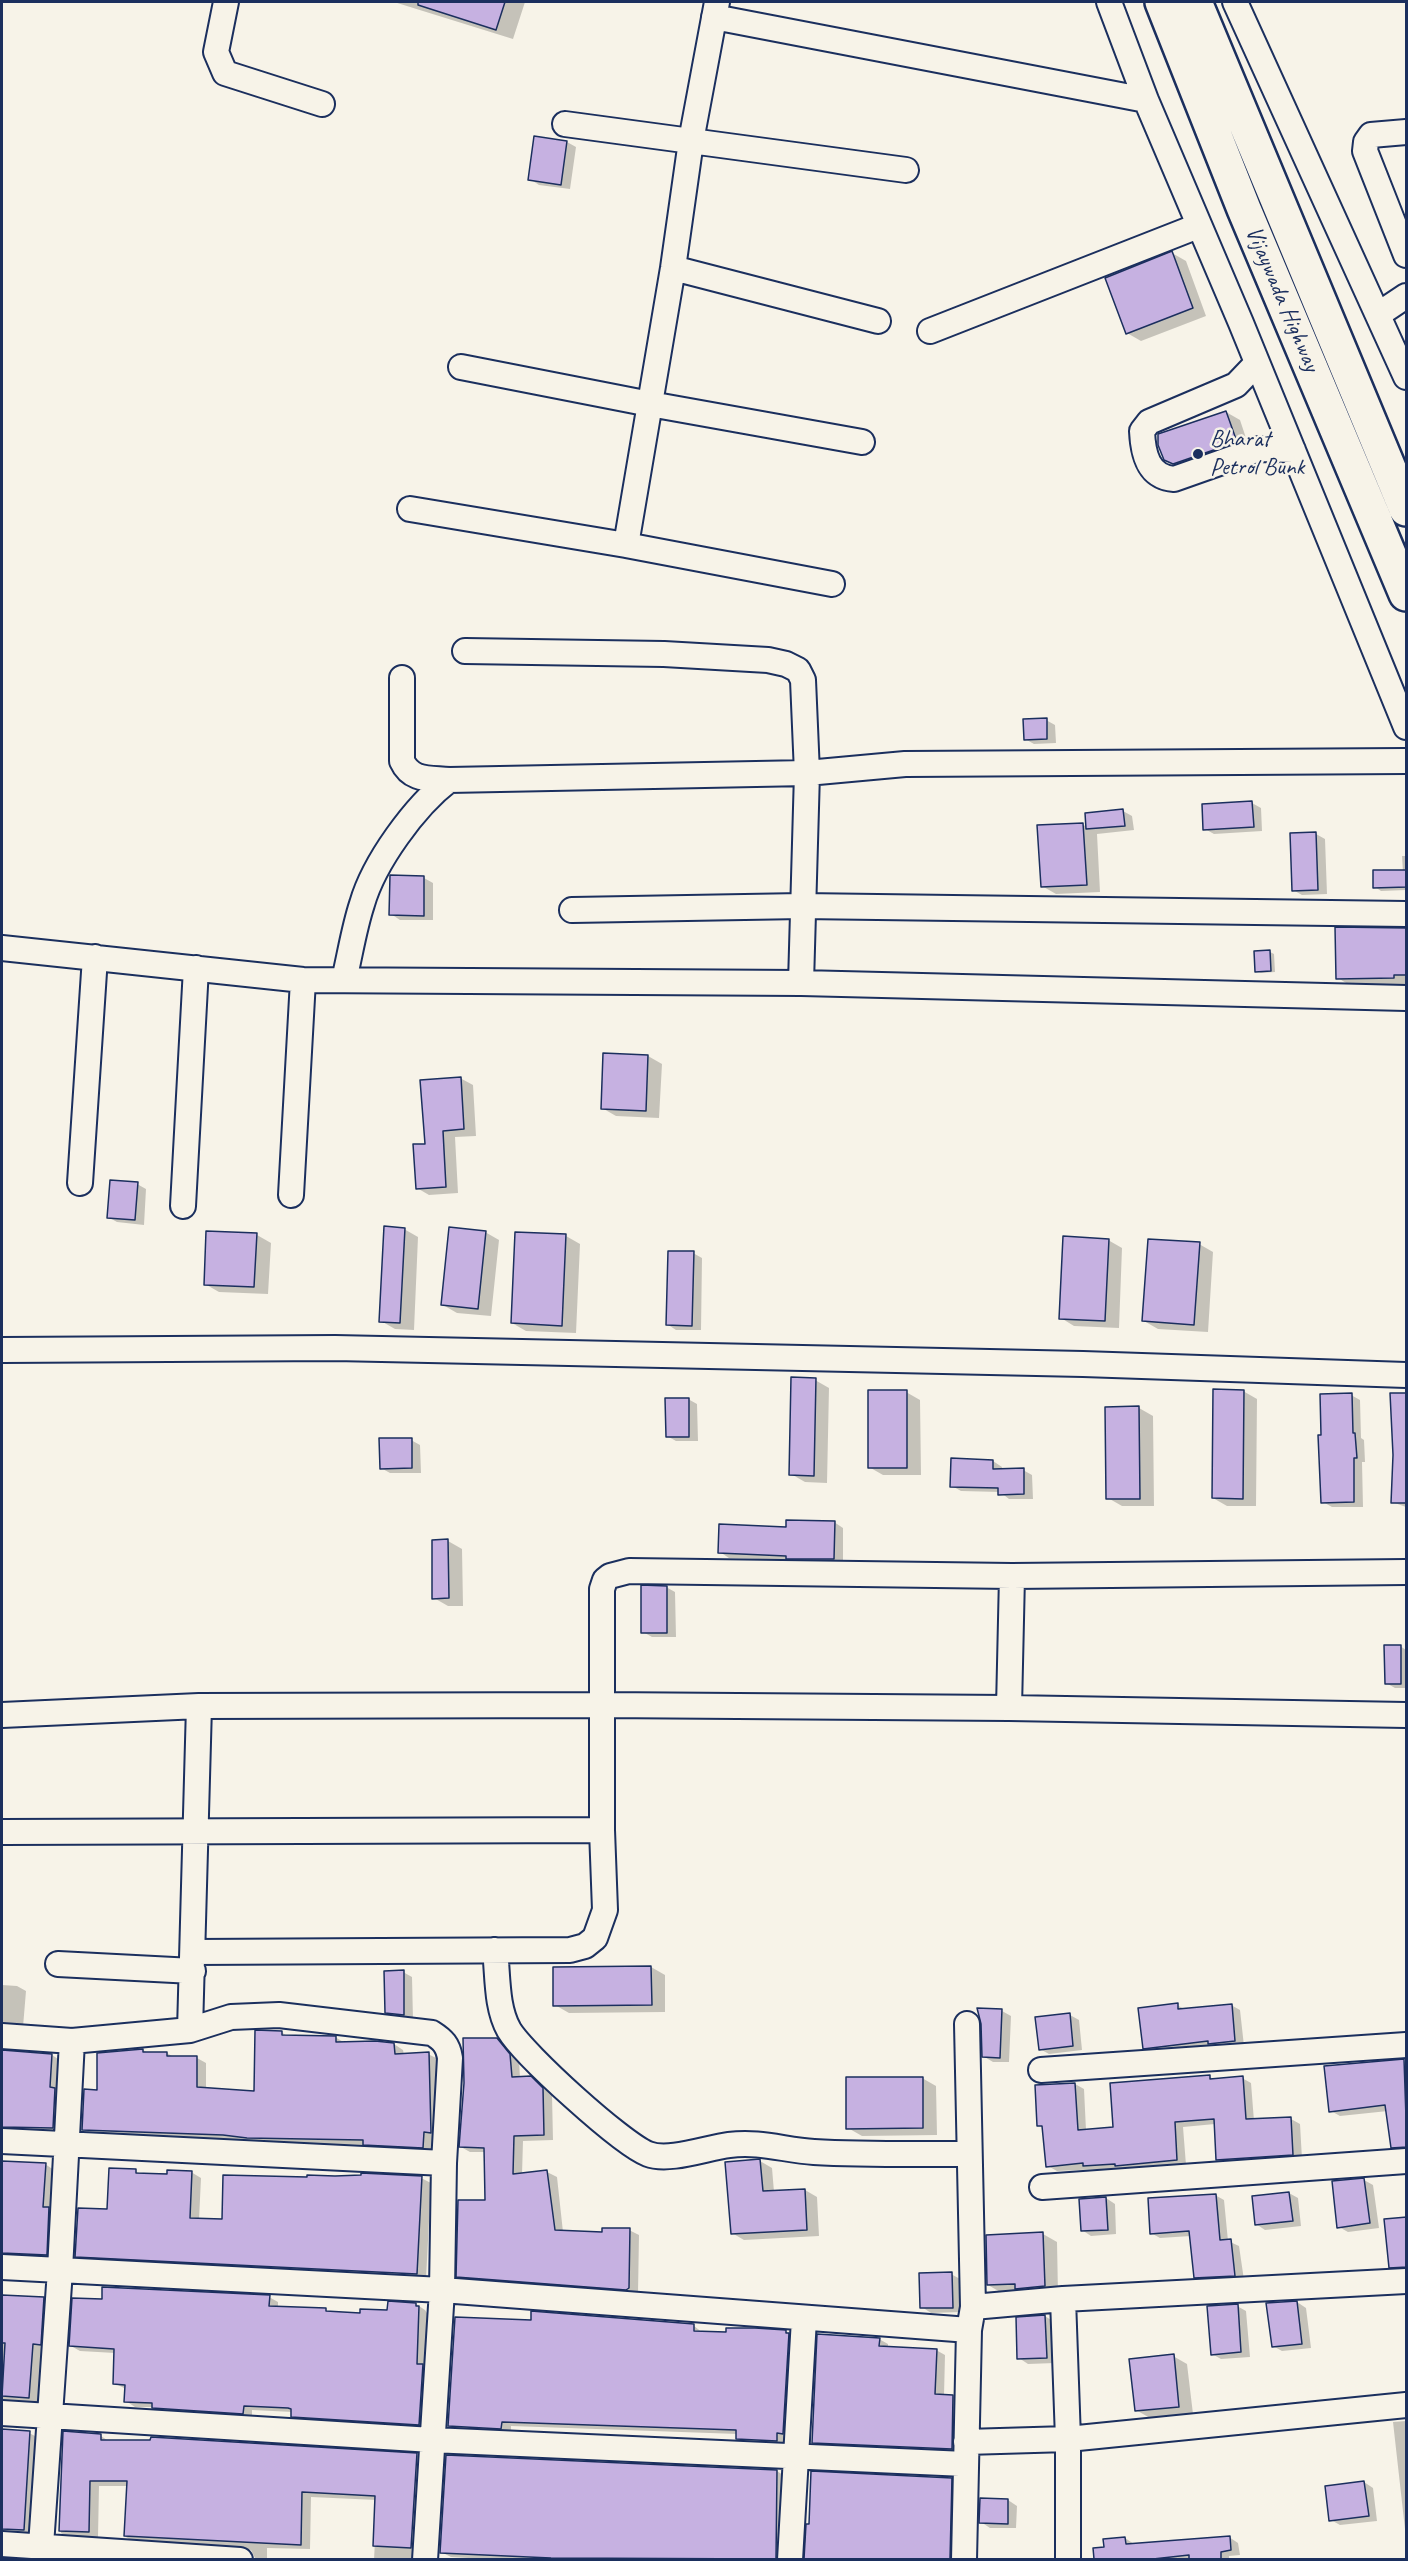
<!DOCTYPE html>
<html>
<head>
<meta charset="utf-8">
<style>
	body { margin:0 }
	#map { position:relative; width:1408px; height:2561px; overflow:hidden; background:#f7f3e8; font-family:Caveat,sans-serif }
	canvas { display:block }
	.frame { position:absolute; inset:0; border:3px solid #1b2f5e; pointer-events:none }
</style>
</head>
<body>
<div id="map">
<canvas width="1408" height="2561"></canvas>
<div class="frame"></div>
</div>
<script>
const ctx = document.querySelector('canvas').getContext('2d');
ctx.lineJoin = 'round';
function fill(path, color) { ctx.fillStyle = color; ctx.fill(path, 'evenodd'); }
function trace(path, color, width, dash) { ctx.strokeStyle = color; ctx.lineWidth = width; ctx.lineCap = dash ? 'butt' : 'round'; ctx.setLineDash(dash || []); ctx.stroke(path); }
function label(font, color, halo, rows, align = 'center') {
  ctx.font = font + ' Caveat,sans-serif'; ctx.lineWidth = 5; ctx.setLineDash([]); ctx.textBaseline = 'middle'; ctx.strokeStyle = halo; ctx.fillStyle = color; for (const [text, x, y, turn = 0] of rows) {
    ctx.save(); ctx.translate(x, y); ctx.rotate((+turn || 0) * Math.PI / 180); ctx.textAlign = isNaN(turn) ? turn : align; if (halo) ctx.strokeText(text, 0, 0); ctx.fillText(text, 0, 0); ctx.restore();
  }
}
fill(new Path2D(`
	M394 2H525L513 39Z
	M535 137 567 142 576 147 570 189 539 185 530 179Z
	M1172 253 1186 261 1206 316 1141 341 1127 333Z
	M1226 412 1240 420 1250 450 1179 467 1165 459Z
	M1046 720 1055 725 1056 743 1034 744 1025 739Z
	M1252 803 1261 808 1262 831 1214 834 1205 829Z
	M1123 811 1132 816 1134 830 1097 834 1100 892 1056 894 1042 886 1083 825 1088 827Z
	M1316 834 1325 839 1327 894 1302 895 1293 890Z
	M1402 856H1406V890L1381 891 1375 887 1403 872Z
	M424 878 433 883V920H400L391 914Z
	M1406 930V984L1351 986 1338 978Z
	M1270 952 1274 954 1275 972 1261 973 1257 971Z
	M648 1056 662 1064 659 1118 616 1116 602 1108Z
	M460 1078 473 1085 476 1136 455 1137 458 1193 429 1195 417 1188 426 1145Z
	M137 1184 146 1189 144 1225 117 1222 108 1217Z
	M404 1229 418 1237 414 1330 395 1329 381 1321Z
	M485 1232 499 1240 491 1316 457 1313 443 1305Z
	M257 1235 271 1243 268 1294 219 1292 205 1284Z
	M566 1236 580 1244 576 1333 526 1331 512 1323Z
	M1108 1240 1122 1248 1119 1328 1074 1326 1061 1318Z
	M1199 1244 1213 1252 1208 1332 1158 1329 1144 1321Z
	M693 1253 702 1258 701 1330H676L667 1324Z
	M815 1380 829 1388 827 1483 805 1482 791 1474Z
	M1243 1391 1257 1399 1256 1506H1227L1213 1498Z
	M906 1392 920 1400 921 1475H883L869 1467Z
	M1406 1394V1507L1392 1502Z
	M1351 1395 1360 1400 1361 1438 1364 1440 1365 1462H1362L1363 1507H1332L1323 1502Z
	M688 1399 697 1404 698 1441H676L667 1436Z
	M1139 1408 1153 1416 1154 1506H1122L1108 1498Z
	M411 1440 420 1445 421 1473H390L381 1468Z
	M953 1460 993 1461 1002 1467V1470H1023L1032 1475 1033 1499H1009L1000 1492 961 1491 952 1486Z
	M834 1522 843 1528V1564L796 1563 790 1560 729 1558 720 1552 787 1528Z
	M448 1541 462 1549 463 1606H448L434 1598Z
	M666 1587 675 1592 676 1637H652L643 1632Z
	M1400 1646 1406 1650V1688H1395L1386 1683Z
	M651 1967 665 1975V2012L569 2013 555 2005Z
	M403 1972 412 1977 413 2020 396 2018 387 2012Z
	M2 1985 17 1986 26 1991 23 2027 2 2031Z
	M1177 2005 1186 2010 1231 2005 1240 2010 1244 2046 1219 2048 1214 2046 1153 2053 1144 2048Z
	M1002 2011 1011 2016 1009 2062H993L983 2056Z
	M1070 2015 1079 2020 1082 2050 1049 2054 1040 2049Z
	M281 2032 289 2037H335L345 2043 394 2044 403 2050 404 2055 428 2054 438 2059 440 2137H433L432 2152 374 2149 366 2145 258 2143 234 2140 93 2135 83 2129 98 2092 143 2050 148 2053H167L175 2058H197L206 2063V2089L255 2093Z
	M497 2039 507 2045 519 2061 520 2078H531L552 2095 553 2140 523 2141 522 2175 547 2172 557 2177 563 2232 603 2234 629 2230 639 2235 638 2293 468 2281 458 2276 486 2201 485 2152H470L461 2147Z
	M2 2052 52 2055 61 2061 62 2133 2 2130Z
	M1404 2061 1406 2062V2152H1401L1392 2147 1388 2111 1340 2116 1331 2111 1326 2068Z
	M1210 2077 1215 2080 1242 2078 1251 2083 1254 2121 1291 2119 1300 2124 1302 2159 1227 2164 1217 2159 1215 2124 1183 2127 1186 2165 1057 2171 1048 2166 1044 2128 1039 2125 1075 2084 1084 2089 1086 2130 1114 2128Z
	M922 2078 936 2086 937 2135 862 2136 848 2128Z
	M760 2161 772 2168 774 2192 805 2190 817 2197 819 2236 744 2240 732 2233Z
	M2 2162 45 2164 54 2170 55 2259 2 2261Z
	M135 2171 142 2174 191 2172 201 2178 199 2220H224L308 2179 421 2178 431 2183 426 2279 86 2261 77 2256Z
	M1364 2180 1373 2185 1379 2228 1348 2232 1339 2227Z
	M1289 2193 1298 2198 1301 2226 1265 2230 1256 2224Z
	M1215 2195 1224 2200 1228 2241 1239 2246 1244 2280 1205 2282 1196 2277 1191 2236 1160 2238 1151 2233Z
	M1106 2198 1115 2204 1116 2234 1091 2236 1082 2230Z
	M1406 2218V2275H1405L1391 2267Z
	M1043 2234 1057 2242 1058 2294 1002 2293 988 2285Z
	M951 2274 960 2279 961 2312 931 2313 922 2307Z
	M2 2294 11 2297 43 2299 52 2304 49 2349H42L38 2402 2 2400Z
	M269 2297 278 2302V2308L325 2310 331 2313 389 2312 416 2304 425 2310 427 2313 426 2367 428 2429 302 2421 293 2416V2412L252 2410V2418L162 2413 153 2407H135L126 2401V2389L114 2383 115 2353 80 2351 71 2346Z
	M1297 2302 1306 2308 1311 2348 1282 2351 1273 2346Z
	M1237 2306 1246 2311 1250 2357 1221 2359 1212 2354Z
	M1045 2316 1054 2322 1055 2363 1028 2364 1019 2358Z
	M694 2326 703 2333 786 2332 795 2337 787 2446 747 2444 738 2439V2434L511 2426V2434L459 2431 449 2426Z
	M879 2339 888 2344V2348L936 2350 945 2355 944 2396H953L962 2401 961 2453 823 2447 814 2442Z
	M1173 2356 1187 2364 1193 2414 1150 2418 1136 2410Z
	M1406 2421V2538L1393 2422Z
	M2 2431 29 2433 39 2438 34 2535 2 2539Z
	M64 2434 101 2436 110 2442 152 2441V2438L417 2455 426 2460 417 2560H374L377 2500 311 2497 310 2549 267 2548V2560H256L251 2550 135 2543 126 2537 128 2486H99L98 2537H94V2540L70 2538 61 2533Z
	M777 2471 786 2477 785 2560H503L451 2557 441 2552Z
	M951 2479 961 2485 959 2560H806L808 2525Z
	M1364 2482 1373 2488 1377 2521 1340 2525 1331 2520Z
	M1008 2500 1017 2506 1016 2528H990L981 2522Z
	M1229 2537 1238 2543 1240 2555 1229 2556V2560H1106L1104 2540 1125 2538 1134 2544Z`), '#0003');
const building = new Path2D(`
	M418 2H505L496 30 418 5Z
	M534 136 567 141 561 185 528 180Z
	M1172 251 1193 308 1126 334 1105 278Z
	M1226 411 1237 442 1173 464 1164 460 1158 445V434Z
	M1047 718V739L1024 740 1023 719Z
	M1252 801 1254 827 1203 830 1202 804Z
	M1123 809 1125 826 1086 829 1085 813Z
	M1083 823 1087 885 1041 887 1037 825Z
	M1316 832 1318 890 1292 891 1290 833Z
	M1373 870H1407V887L1373 888Z
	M390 875 424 876V916L389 915Z
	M1335 927 1407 928V975H1394V978L1336 979Z
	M1270 950 1271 971 1255 972 1254 951Z
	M603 1053 648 1055 646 1111 601 1109Z
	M461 1077 464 1129 443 1131 446 1187 416 1189 413 1144H425L420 1080Z
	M110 1180 138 1182 135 1220 107 1218Z
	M384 1226 405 1228 400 1323 379 1322Z
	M449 1227 486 1231 478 1309 441 1305Z
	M206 1231 257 1233 254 1287 204 1285Z
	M515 1232 566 1234 562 1326 511 1323Z
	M1063 1236 1109 1239 1105 1321 1059 1319Z
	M1148 1239 1200 1242 1194 1325 1142 1321Z
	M668 1251H694L692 1326 666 1325Z
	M791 1377 816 1378 814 1476 789 1475Z
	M1213 1389 1244 1390 1243 1499 1212 1498Z
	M868 1390H907V1468H868Z
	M1352 1393 1353 1433H1355L1357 1458H1354V1502L1321 1503 1318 1435H1321L1320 1394Z
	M1390 1393H1407V1503H1391L1393 1455Z
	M665 1398H689V1437H666Z
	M1139 1406 1140 1499H1106L1105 1407Z
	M379 1438H412V1468L380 1469Z
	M951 1458 993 1460V1469L1024 1468V1494L998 1495V1488L950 1487Z
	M786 1520 835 1521 834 1559H786V1556L718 1553 719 1524 786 1527Z
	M448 1539 449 1598 432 1599V1540Z
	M641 1585 667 1586V1633H641Z
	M1384 1645H1401V1684H1385Z
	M651 1966 652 2005 553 2006V1967Z
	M404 1970V2015L385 2013 384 1971Z
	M1178 2003V2009L1232 2004 1235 2041 1208 2044V2041L1143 2049 1138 2008Z
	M977 2008 1002 2009 1000 2058 982 2057 981 2024Z
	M1070 2013 1073 2046 1039 2050 1035 2017Z
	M255 2030 282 2031V2035L336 2036V2042L375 2041 394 2043 395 2054 429 2052 431 2133 424 2132 423 2148 363 2145V2140L247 2138 223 2135 82 2130 84 2089 97 2090V2053L143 2049V2052H167V2056H197V2087L254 2091Z
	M463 2038H497L510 2054 512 2077 531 2076 543 2088 544 2135 514 2136 513 2174 547 2170 555 2230 602 2232V2228H630L629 2288 626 2290 456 2277 458 2200H485L484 2148 459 2147 464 2083Z
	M2 2050 52 2054 50 2087 55 2088 53 2128 2 2127Z
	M1404 2059 1407 2147 1391 2148 1385 2105 1329 2112 1324 2066Z
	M1210 2075V2079L1243 2076 1246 2119 1291 2117 1293 2155 1216 2160 1214 2119 1175 2122 1177 2160 1115 2166V2164L1083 2166V2163L1046 2167 1042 2126H1037L1035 2085 1075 2083 1078 2130 1113 2127 1110 2083Z
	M846 2077H923V2128L846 2129Z
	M760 2159 763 2191 805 2189 807 2230 731 2234 725 2162Z
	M2 2161 46 2163 43 2207H49L47 2255 2 2253Z
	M109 2168 136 2169V2173L167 2174V2170L192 2171 190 2218 222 2219 223 2175 307 2177V2175L335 2176 361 2175V2173L422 2176 417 2274 75 2257 78 2208 107 2209Z
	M1364 2178 1370 2223 1337 2228 1332 2181Z
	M1289 2192 1293 2221 1255 2225 1252 2196Z
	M1216 2194 1220 2240 1231 2239 1235 2276 1194 2278 1189 2231 1150 2234 1148 2198Z
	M1106 2197 1108 2230 1081 2231 1079 2199Z
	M1407 2217V2267L1389 2268 1384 2219Z
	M1043 2232 1045 2286 1015 2289V2284L987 2285 986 2235Z
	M952 2272 953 2308H920L919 2273Z
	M102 2287 270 2295 269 2306 326 2308V2311L360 2313V2309L387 2310 388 2301 416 2303V2306H419L417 2364H423L419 2425 291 2417V2409L288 2408 244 2406 243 2414 152 2408V2403L124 2402 125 2385 113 2384 114 2349 69 2346 72 2298 102 2299Z
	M2 2295 44 2297 41 2345 33 2344 29 2398 2 2396 5 2343H2Z
	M1297 2301 1302 2344 1272 2347 1266 2303Z
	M1238 2304 1241 2352 1211 2355 1207 2306Z
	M531 2311 694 2324V2331L726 2332V2328H755L786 2330V2333H789L783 2434 777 2433V2441L736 2439V2430L502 2422 501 2429 448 2426 455 2317 531 2320Z
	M1045 2315 1047 2358 1017 2359 1016 2317Z
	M817 2334 880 2338 879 2346 937 2349 935 2394 953 2395 952 2449 812 2443Z
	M1174 2354 1179 2407 1135 2411 1129 2359Z
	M2 2429 30 2431 24 2530 2 2529Z
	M63 2431 101 2434V2440H150L151 2437 417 2453 411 2548 373 2546 375 2496 302 2492 301 2545 124 2536 127 2481H90L89 2532 59 2531Z
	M446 2455 777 2470 776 2559 551 2558 440 2553Z
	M811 2471 952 2478 950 2559H804L806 2524H809Z
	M1364 2481 1369 2516 1329 2521 1325 2486Z
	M980 2498 1008 2499V2524L979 2523Z
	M1230 2536 1231 2550 1221 2552V2559H1189V2555L1153 2559H1094L1093 2548 1104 2547 1103 2539 1125 2537 1126 2544Z`);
fill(building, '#c6b1e1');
trace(building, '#1b2f5e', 1.5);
const minor = new Path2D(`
	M226 2 216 52 225 73 322 104
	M717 2 691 141 673 268 626 545 832 584
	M1109 2 1146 100 1241 323 1406 727
	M1235 2 1406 377
	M714 17 1146 100
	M565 124 906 170
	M1406 132 1371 135 1366 142 1365 151 1406 255
	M673 268 878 321
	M1379 314 1406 296
	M930 331 1198 226
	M1257 363 1236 385 1149 422 1142 431C1143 454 1148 477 1174 479L1259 449 1293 450
	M461 367 650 404 862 442
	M410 509 626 545
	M465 651 664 654 768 660 786 664 798 670 803 680 807 773 801 983
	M402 678V761C411 781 429 778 449 780L807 773 905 764 1406 761
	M572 910 802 906 1406 914
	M2 948 303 980 801 983 1406 998
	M344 980C350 955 354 928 362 904 374 862 415 806 449 780
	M80 1183 95 957
	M291 1195 303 980
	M183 1206 196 968
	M2 1350 335 1348 1083 1364 1406 1375
	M1009 1708 1012 1576
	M2 1715 199 1706 602 1705 1009 1708 1406 1715
	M2 1832 602 1830
	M495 1950C498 1976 496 2007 509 2030 524 2055 622 2144 648 2154 669 2162 706 2148 729 2145 760 2141 784 2150 814 2152 865 2155 917 2154 969 2154
	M194 1952 570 1950 585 1946 595 1938 605 1910 602 1830V1589L605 1580 610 1576 629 1571 1012 1576 1406 1572
	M58 1964 193 1971
	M190 2030 199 1706
	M2 2036 72 2041 190 2030 231 2017 279 2015 432 2033C443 2040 448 2045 450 2058L444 2163 442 2290 425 2560
	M1041 2070 1406 2045
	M2 2141 444 2163
	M1042 2187 1406 2161
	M2 2267 442 2290 969 2330
	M1063 2299 1068 2439V2560
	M973 2307 1063 2299 1406 2281
	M2 2413 432 2440 965 2464
	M966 2442 1068 2439 1406 2405
	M2 2544 240 2560
	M40 2560 60 2270 72 2041
	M790 2560 804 2319
	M964 2560 969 2330 973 2307 967 2024`);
const highway = new Path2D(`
	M1162 2 1244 209 1406 594
	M1195 2 1406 509`);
trace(minor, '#1b2f5e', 28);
trace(highway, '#1b2f5e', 38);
trace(minor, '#f7f3e8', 24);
trace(highway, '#f7f3e8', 33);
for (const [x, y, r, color] of [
	[1198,454,6,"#1b2f5e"]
]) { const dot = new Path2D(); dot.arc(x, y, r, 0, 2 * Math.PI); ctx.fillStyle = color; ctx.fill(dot); trace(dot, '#f7f3e8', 2); }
label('24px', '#1b2f5e', '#f7f3e8', [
	["Vijaywada Highway",1282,299,67]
]);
label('24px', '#1b2f5e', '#f7f3e8', [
	["Bharat",1210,440],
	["Petrol Bunk",1210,468]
], 'left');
</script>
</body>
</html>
